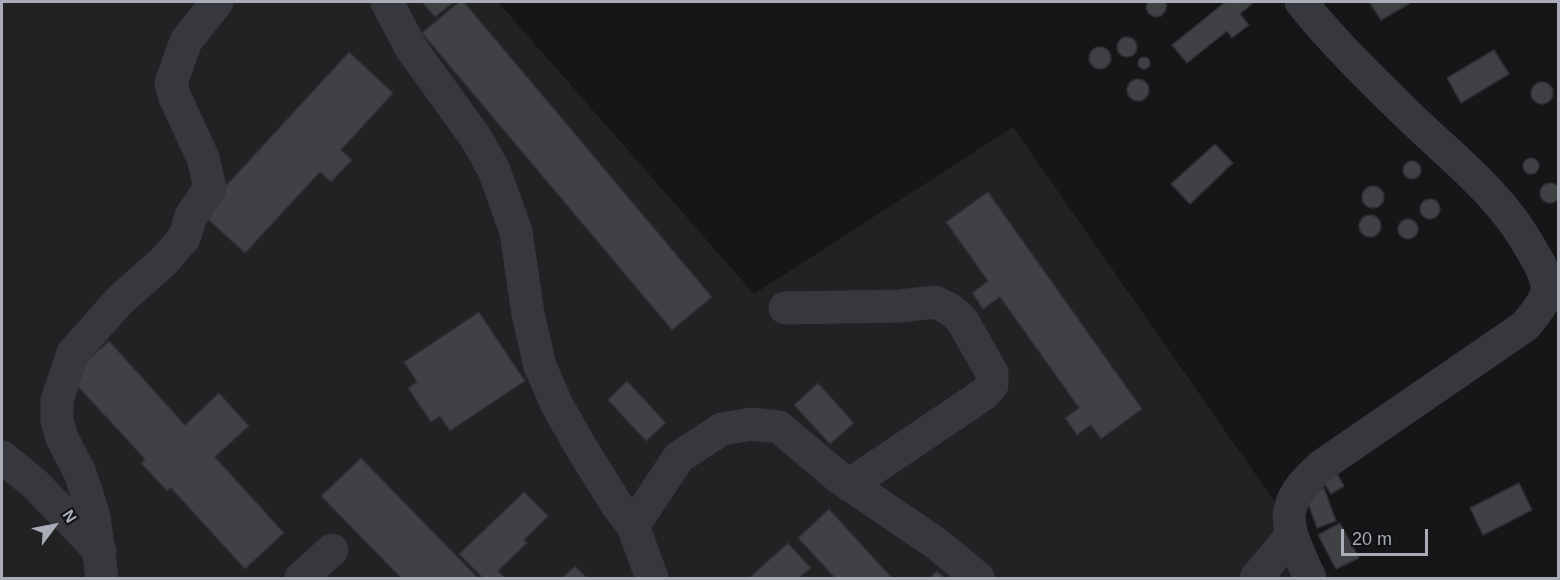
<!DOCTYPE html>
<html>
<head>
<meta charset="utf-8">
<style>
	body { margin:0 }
	#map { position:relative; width:1560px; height:580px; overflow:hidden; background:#161618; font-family:Helvetica,sans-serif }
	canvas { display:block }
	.frame { position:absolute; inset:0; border:3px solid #a8adb8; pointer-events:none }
	.north { position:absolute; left:24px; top:496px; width:60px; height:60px; -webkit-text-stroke:4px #111113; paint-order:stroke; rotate:58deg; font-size:16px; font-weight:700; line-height:24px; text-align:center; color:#a8adb8 }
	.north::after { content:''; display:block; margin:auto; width:21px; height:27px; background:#a8adb8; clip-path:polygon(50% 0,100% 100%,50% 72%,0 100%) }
	.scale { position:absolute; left:1341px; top:529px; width:87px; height:27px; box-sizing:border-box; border:3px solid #a8adb8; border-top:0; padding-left:8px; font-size:18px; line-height:21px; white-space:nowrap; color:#a8adb8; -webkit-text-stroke:4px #111113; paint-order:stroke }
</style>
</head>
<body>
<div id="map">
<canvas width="1560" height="580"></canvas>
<div class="frame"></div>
<div class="north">N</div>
<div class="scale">20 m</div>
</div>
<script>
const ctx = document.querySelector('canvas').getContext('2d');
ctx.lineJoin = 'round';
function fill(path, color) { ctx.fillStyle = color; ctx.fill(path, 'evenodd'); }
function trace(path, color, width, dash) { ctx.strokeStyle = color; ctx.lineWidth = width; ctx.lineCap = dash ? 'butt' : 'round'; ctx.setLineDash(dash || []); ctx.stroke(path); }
fill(new Path2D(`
	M2 2H498L754 294 1013 127 1277 505 1305 578H2Z`), '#222225');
const building = new Path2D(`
	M422 2H454L435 17Z
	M459 2H464L712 297 672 330 422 33Z
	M1147 2H1165L1167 5 1165 11 1161 16 1155 17 1149 14 1146 8Z
	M1222 2H1251L1253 3 1240 14 1249 25 1232 38 1227 31 1187 63 1172 45 1224 3Z
	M1369 2H1412L1381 20Z
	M1117 47a10 10 0 1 1 20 0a10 10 0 1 1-20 0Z
	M1089 58a11 11 0 1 1 22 0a11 11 0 1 1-22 0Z
	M1494 50 1509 74 1461 103 1447 78Z
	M349 52 393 93 341 150 352 160 331 182 320 172 245 253 201 213Z
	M1138 63a6 6 0 1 1 12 0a6 6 0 1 1-12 0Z
	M1127 90a11 11 0 1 1 22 0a11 11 0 1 1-22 0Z
	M1531 93a11 11 0 1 1 22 0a11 11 0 1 1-22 0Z
	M1215 144 1233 163 1190 204 1171 184Z
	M1523 166a8 8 0 1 1 16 0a8 8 0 1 1-16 0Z
	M1403 170a9 9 0 1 1 18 0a9 9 0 1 1-18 0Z
	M1540 193a10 10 0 1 1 20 0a10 10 0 1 1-20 0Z
	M1362 197a11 11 0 1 1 22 0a11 11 0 1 1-22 0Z
	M988 192 1142 409 1101 439 1091 425 1077 435 1065 418 1079 408 1000 297 983 309 972 293 988 281 946 222Z
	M1420 209a10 10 0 1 1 20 0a10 10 0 1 1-20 0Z
	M1359 226a11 11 0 1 1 22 0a11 11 0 1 1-22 0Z
	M1398 229a10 10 0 1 1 20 0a10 10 0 1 1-20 0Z
	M479 312 525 381 450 431 440 416 431 422 408 388 417 382 404 362Z
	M109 341 185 425 219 393 249 426 215 457 284 533 245 569 171 488 167 491 141 463 145 459 69 377Z
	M627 381 666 423 646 441 608 400Z
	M818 383 854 423 830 444 794 405Z
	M361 458 478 578H401L321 496Z
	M1332 465 1344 486 1331 494 1318 473Z
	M1519 483 1532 510 1483 535 1470 508Z
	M1324 488 1336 521 1317 528 1305 495Z
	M524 492 548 516 524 540 527 543 498 571 505 578H483L459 554Z
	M829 509 892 578H835L798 538Z
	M1340 523 1359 558 1336 569 1318 535Z
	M788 543 811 568 799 578H749Z
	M575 566 587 578H562Z
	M937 571 944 578H929Z`);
fill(building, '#404145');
trace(building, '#303034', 1.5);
trace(new Path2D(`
	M387 2 411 48 476 138 494 170 516 232 528 314 540 366 557 405 579 444 617 505 633 526 652 578
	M1301 2C1333 42 1371 79 1408 115 1452 158 1501 194 1531 249 1538 261 1545 272 1547 286 1548 300 1533 316 1525 326L1324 464C1274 506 1286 525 1310 578
	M785 308 900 306 935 302 951 310 962 320 992 373V385L984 394 849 485
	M2 457 35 484 100 551
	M633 526 679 457 722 429 751 424 779 427 837 476 937 544 978 578
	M102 578 94 516 80 473 62 438 57 420V400L73 353 120 300 162 263 184 238 191 216 210 188 203 158 174 95 171 83 186 41 217 2
	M301 578 332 550
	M1256 578 1291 536`), '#37383d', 33);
</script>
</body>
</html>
